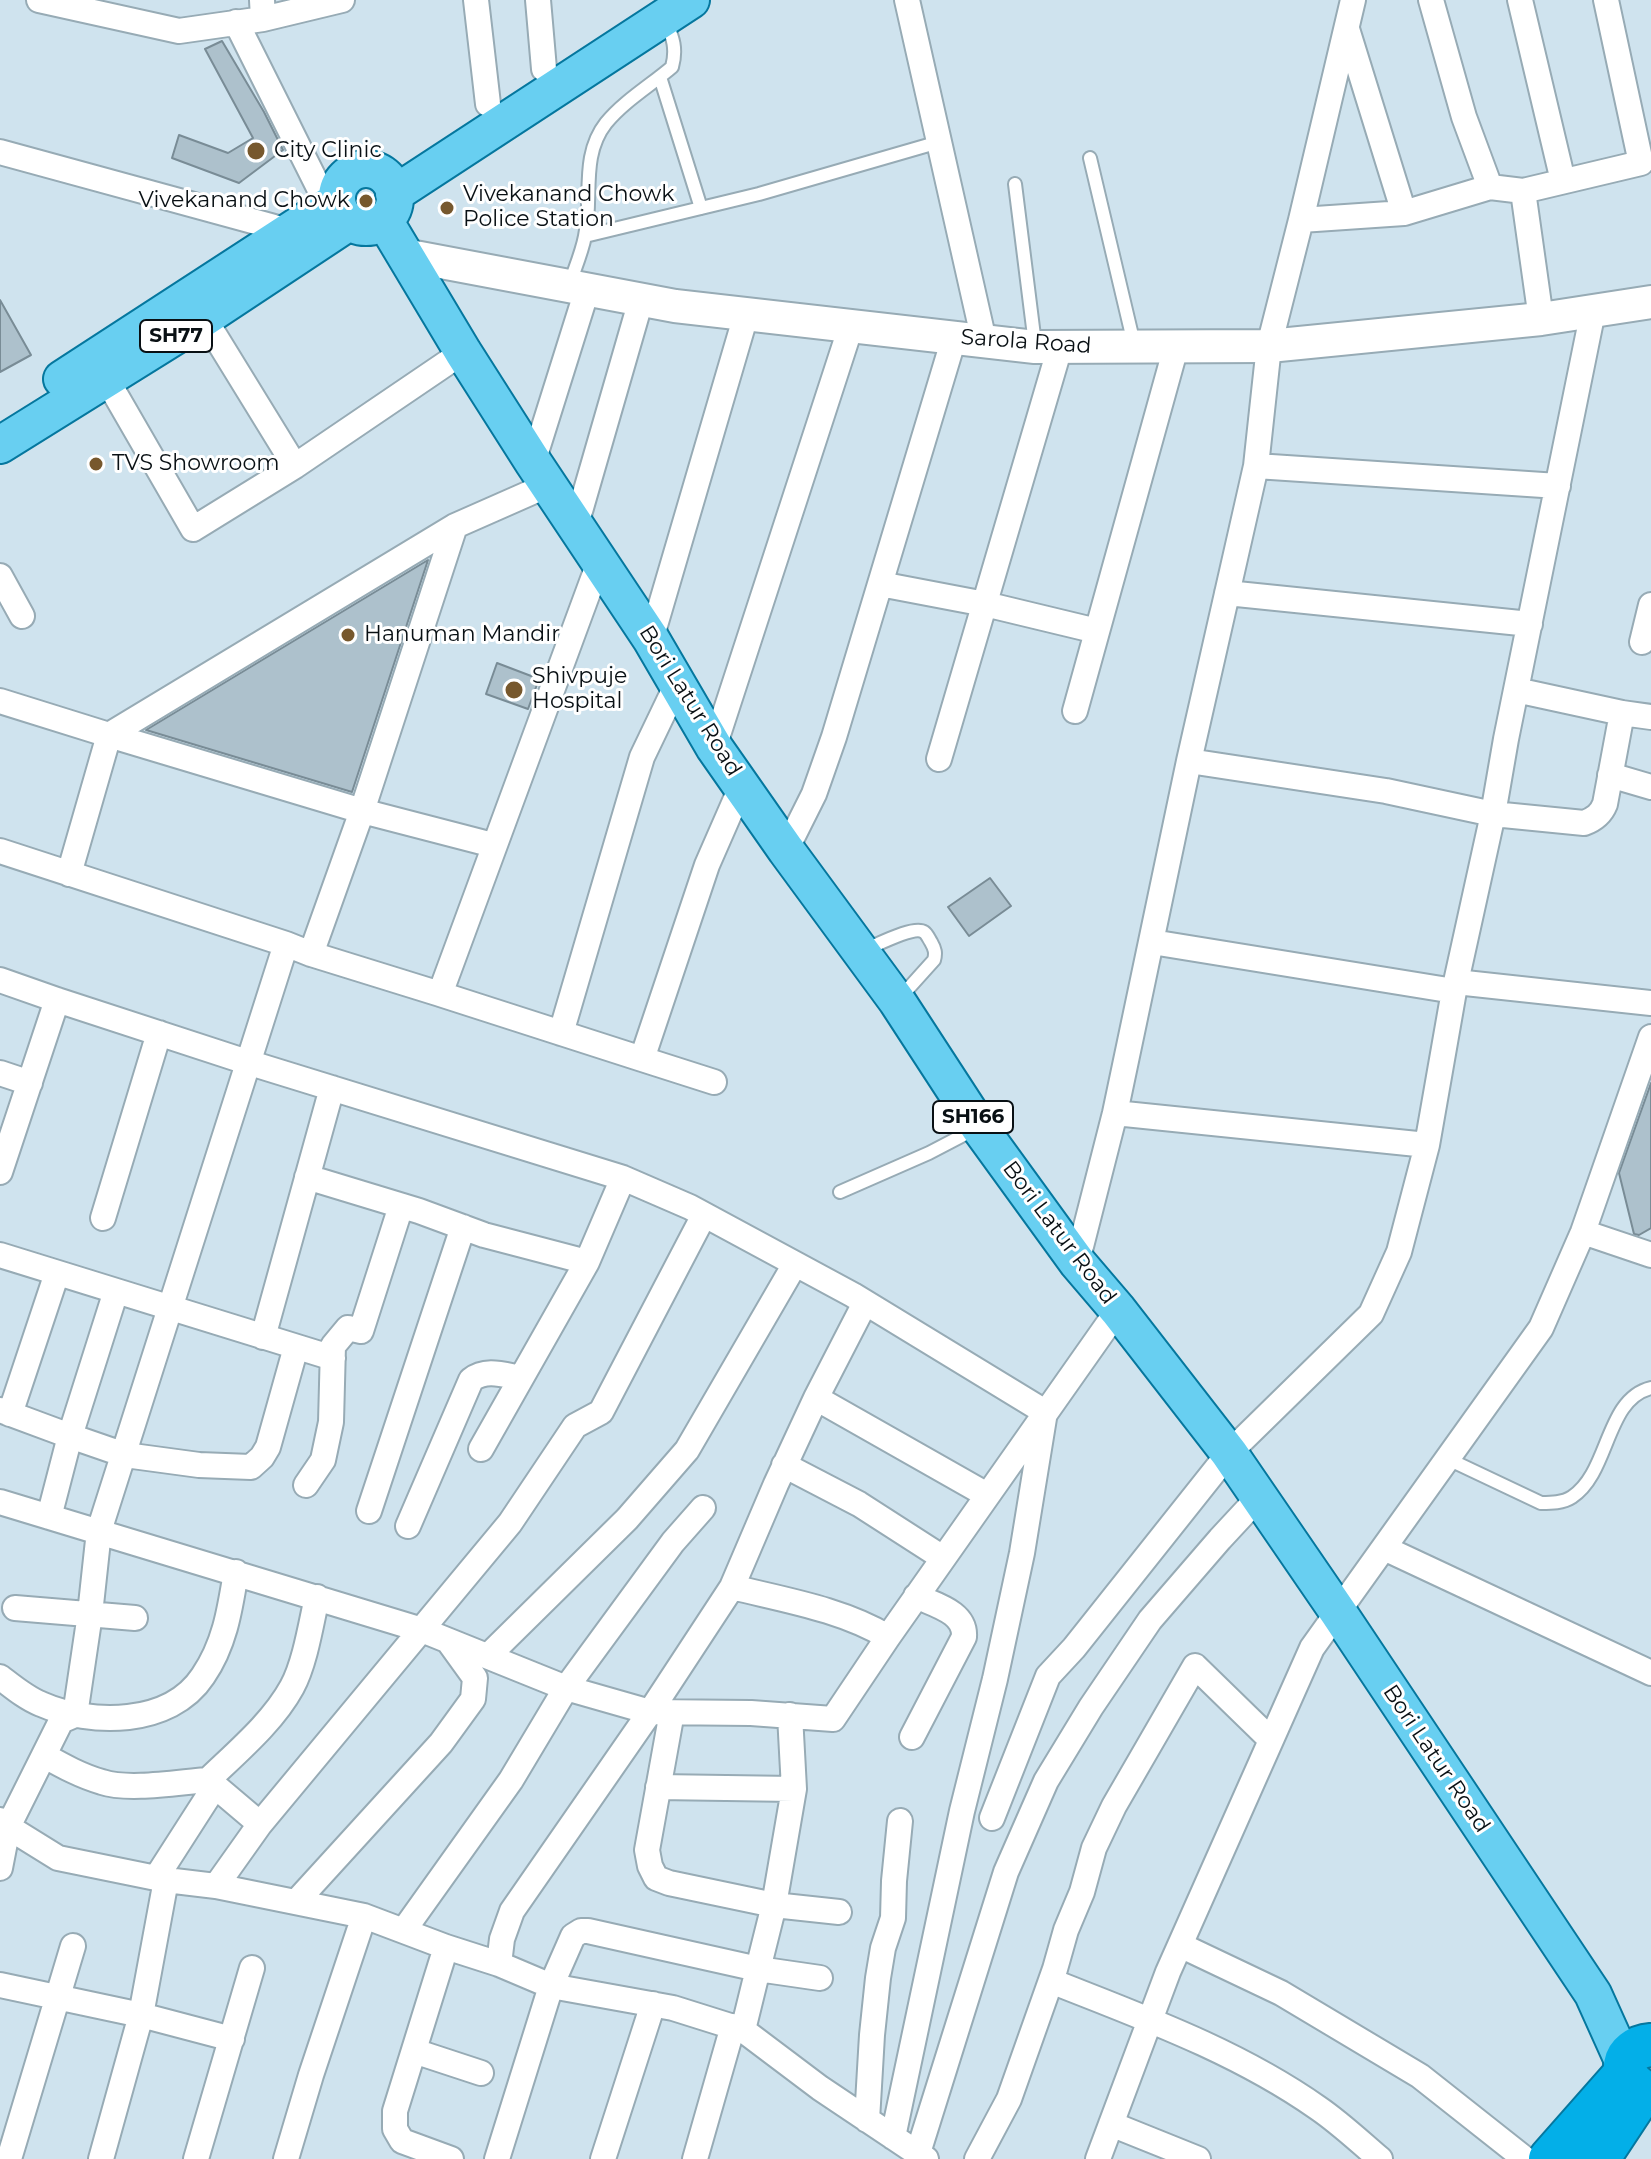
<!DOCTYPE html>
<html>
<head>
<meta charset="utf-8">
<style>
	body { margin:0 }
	canvas { display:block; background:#cfe3ee }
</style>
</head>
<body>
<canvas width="1651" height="2159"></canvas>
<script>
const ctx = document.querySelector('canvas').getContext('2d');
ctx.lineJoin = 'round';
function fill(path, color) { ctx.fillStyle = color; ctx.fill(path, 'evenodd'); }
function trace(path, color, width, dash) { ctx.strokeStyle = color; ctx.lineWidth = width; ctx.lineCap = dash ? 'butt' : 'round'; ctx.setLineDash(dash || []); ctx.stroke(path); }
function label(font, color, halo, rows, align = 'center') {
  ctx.font = font + ' Montserrat,sans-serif'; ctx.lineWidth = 6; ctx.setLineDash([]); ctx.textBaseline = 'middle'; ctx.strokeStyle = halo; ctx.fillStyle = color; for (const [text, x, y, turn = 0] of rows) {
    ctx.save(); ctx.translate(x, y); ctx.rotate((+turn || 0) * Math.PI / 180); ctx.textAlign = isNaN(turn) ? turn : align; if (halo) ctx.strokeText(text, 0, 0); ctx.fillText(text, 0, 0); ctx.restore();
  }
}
const building = new Path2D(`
	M222 41 264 112 283 150 239 183 172 158 179 135 228 153 253 138 205 49Z
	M0 300 31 355 0 372Z
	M428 560 352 792 146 730Z
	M497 663 539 679 528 709 486 694Z
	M990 878 1011 906 969 936 948 907Z
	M1651 1083V1228L1639 1235 1634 1234 1619 1173Z`);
fill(building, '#adc1cc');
trace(building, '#798c96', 2);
const lane = new Path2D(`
	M660 77 701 208
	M1090 158 1134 344
	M1015 184 1035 344
	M585 236 759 194 939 142
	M570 283C575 268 582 252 585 236 593 198 580 156 606 123 624 101 651 85 672 67 677 49 673 38 666 21
	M864 950C875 946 914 925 924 932 927 934 929 939 931 942 935 949 936 953 934 960L898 1000
	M840 1192 929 1153 975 1129
	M1448 1459 1541 1503C1551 1503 1563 1503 1572 1497 1610 1472 1605 1399 1651 1388`);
const street = new Path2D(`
	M39 0 179 31 263 19
	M262 0 263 19 342 0
	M476 0 488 104
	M538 0 544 69
	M907 0 984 341
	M1431 0 1464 117 1490 187 1523 191 1641 163 1606 0
	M1520 0 1563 181
	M236 22 328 206
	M1347 29 1404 213
	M0 152 289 231
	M1523 191 1541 319
	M1301 220 1404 213 1490 187
	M204 318 295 466 463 352
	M107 380 193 529 295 466
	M533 462 587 290
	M1256 466 1558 486
	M576 525 641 300
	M0 576 22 616
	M880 584 985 604 1097 631
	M1227 593 1530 624
	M651 639 746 315
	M1642 642 1651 605
	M1516 690 1622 713 1651 717
	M0 701 109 735 455 526 548 485
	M1075 711 1176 347
	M714 747 851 326
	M939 759 1060 347
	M1189 761 1386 791 1493 814 1584 823C1595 819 1601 814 1605 804L1622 713
	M1610 775 1651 787
	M786 850 814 794 834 737 954 338
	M0 851 286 944 311 954 440 994 600 560
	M69 874 109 735 362 811 455 526
	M1152 942 1454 991
	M311 954 362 811 493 845
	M0 980 57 1000 247 1062 623 1178 690 1207 853 1295 1045 1412 1022 1553 995 1679 962 1811 893 2137
	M1456 982 1651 1003
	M440 994 642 1059 707 865 742 785
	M561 1033 642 757 678 682
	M642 1059 714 1082
	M0 1073 30 1083
	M1115 1113 1427 1145
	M0 1172 57 1000
	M307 1177 419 1211 484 1235 587 1262
	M103 1218 159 1033
	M1583 1232 1651 1255
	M0 1255 333 1358
	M1077 1262 1115 1113 1189 761 1256 466 1269 346 1301 220 1353 0
	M263 1337 332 1088
	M816 1398 987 1495
	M0 1410 70 1436 116 1291
	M10 1414 57 1273
	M481 1449 587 1262 623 1178
	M784 1465 859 1504 943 1558
	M306 1485 323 1460 331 1422 333 1346 348 1328 361 1331 401 1206
	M0 1502 422 1630 566 1688 650 1712 751 1713 833 1719 888 1637 1118 1310
	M369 1511 463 1227
	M49 1517 70 1436 125 1455 199 1465 251 1467 262 1457 268 1447 296 1347
	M408 1526 471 1380C486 1368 504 1375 521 1378
	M1384 1548 1651 1673
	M732 1587C784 1600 841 1609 888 1637
	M317 1597C311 1624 305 1663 292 1687 273 1722 237 1752 208 1780L260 1824 510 1523 575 1426 601 1412 704 1215
	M15 1608 135 1618
	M488 1656 627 1519 687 1450 795 1264
	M0 1677C13 1687 26 1698 41 1704 91 1726 170 1726 203 1676 225 1644 230 1609 236 1572
	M672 1712 647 1850 650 1866 656 1878 669 1883 774 1905 839 1912
	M912 1737 964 1637C966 1612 935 1605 916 1596
	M45 1756C63 1766 81 1776 102 1782 129 1791 179 1782 208 1780
	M658 1787 794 1789
	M992 1818 1048 1676 1074 1648 1229 1453 1371 1314 1399 1252 1427 1145 1454 991 1493 814 1506 739 1593 311
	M0 1820 8 1827 58 1858 166 1880 216 1886 364 1916 446 1947 499 1964 551 1986 673 2008 743 2030 820 2088 926 2159
	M0 1868 8 1827 61 1721 75 1715 90 1614 99 1531 286 944
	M156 1878 215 1786
	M216 1886 260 1824
	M296 1902 441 1743 473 1699 475 1678 449 1642
	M404 1930 511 1780 566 1688 673 1542 703 1508
	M1180 1945 1281 1993 1420 2076 1525 2159
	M446 1947 395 2111V2129L402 2141 451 2159
	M499 1964 502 1939 512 1911 650 1712 732 1587 776 1484 816 1398 865 1303
	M1051 1981C1142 2017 1237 2051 1318 2108 1340 2123 1360 2142 1380 2159
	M0 1985 141 2015 232 2039
	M743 2030 758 1969 820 1978
	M414 2051 481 2073
	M867 2120 872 2035 878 1978 883 1948 893 1918 894 1881 900 1821
	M1111 2124 1198 2159
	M918 2153 1006 1872 1046 1781 1091 1707 1150 1620 1220 1539 1259 1497
	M9 2159 73 1946
	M101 2159 141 2015 166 1880
	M196 2159 252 1968
	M286 2159 311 2075 364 1916
	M497 2159 551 1986 573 1936 581 1931H588L758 1969 774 1905 794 1789 790 1715
	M603 2159 653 2004
	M695 2159 733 2026
	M977 2159 1009 2099 1055 1969 1066 1930 1082 1892 1094 1848 1114 1806 1195 1666 1271 1740
	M1098 2159 1168 1972 1312 1648 1541 1328 1583 1232 1651 1037`);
const secondary = new Path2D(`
	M404 255 675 306 1035 347 1269 346 1541 319 1651 302`);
const primary = new Path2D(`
	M337 198a29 29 0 1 1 58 0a29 29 0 1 1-58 0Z
	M394 194 691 0
	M384 220 463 352 533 462 651 639 714 747 786 850 897 1001 979 1127 1077 1262 1118 1310 1229 1453 1338 1612 1593 1994 1625 2065
	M62 379 336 201
	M0 445 204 318 349 222`);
const highway = new Path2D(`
	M1643 2091C1616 2077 1620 2048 1651 2045
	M1550 2159 1625 2074
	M1598 2159 1643 2091`);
trace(lane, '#97abb5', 16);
trace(street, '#97abb5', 28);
trace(secondary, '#97abb5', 36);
trace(primary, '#05779e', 40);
trace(highway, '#05779e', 46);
trace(lane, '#fff', 12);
trace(street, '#fff', 24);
trace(secondary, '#fff', 32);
trace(primary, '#68cff1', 36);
trace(highway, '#03afe8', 42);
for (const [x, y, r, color] of [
	[256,151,10,"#77582d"],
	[366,201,8,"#77582d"],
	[447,208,8,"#77582d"],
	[96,464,8,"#77582d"],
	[348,635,8,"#77582d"],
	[514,690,10,"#77582d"]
]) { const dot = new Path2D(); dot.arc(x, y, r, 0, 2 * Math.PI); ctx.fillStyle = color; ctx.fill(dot); trace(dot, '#fff', 3); }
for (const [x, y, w] of [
	[176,336,72],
	[973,1117,80]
]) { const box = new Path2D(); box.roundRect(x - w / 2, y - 16, w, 32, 6); ctx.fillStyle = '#fff'; ctx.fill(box); trace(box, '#091014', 2); }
label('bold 20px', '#091014', null, [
	["SH77",176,336],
	["SH166",973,1117]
]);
label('22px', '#091014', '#fff', [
	["City Clinic",274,151],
	["Vivekanand Chowk",463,195],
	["Police Station",463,220],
	["Vivekanand Chowk",350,201,"right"],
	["TVS Showroom",112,464],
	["Hanuman Mandir",364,635],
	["Shivpuje",532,677],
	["Hospital",532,702]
], 'left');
label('22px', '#091014', '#fff', [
	["Sarola Road",1026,342,4],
	["Bori Latur Road",690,701,58],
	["Bori Latur Road",1059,1233,53],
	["Bori Latur Road",1436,1759,56]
]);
</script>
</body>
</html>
